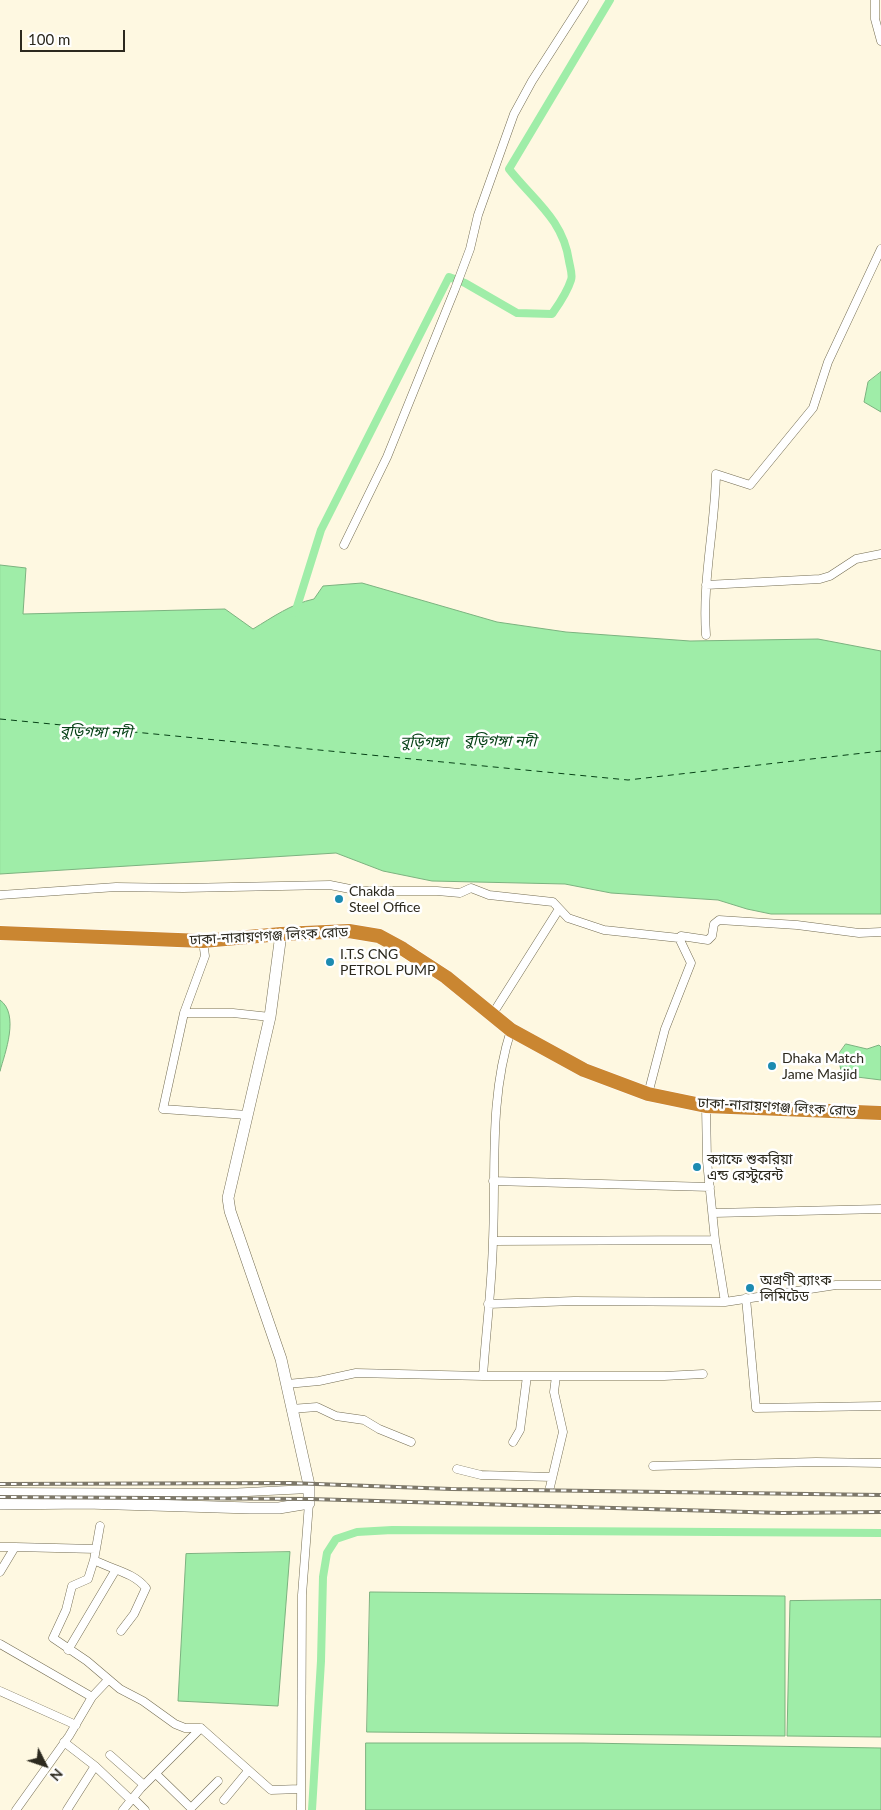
<!DOCTYPE html>
<html>
<head>
<meta charset="utf-8">
<style>
	body { margin:0 }
	#map { position:relative; width:881px; height:1810px; overflow:hidden; background:#fef8e1; font-family:Lato,sans-serif }
	canvas { display:block }
	.north { position:absolute; left:20px; top:1740px; width:50px; height:50px; -webkit-text-stroke:4px #fff; paint-order:stroke; rotate:131deg; font-size:14px; font-weight:700; line-height:20px; text-align:center; color:#2c291e }
	.north::after { content:''; display:block; margin:auto; width:18px; height:22px; background:#2c291e; clip-path:polygon(50% 0,100% 100%,50% 72%,0 100%) }
	.scale { position:absolute; left:20px; top:30px; width:105px; height:22px; box-sizing:border-box; border:2px solid #2c291e; border-top:0; padding-left:6px; font-size:15px; line-height:18px; white-space:nowrap; color:#2c291e; -webkit-text-stroke:4px #fff; paint-order:stroke }
</style>
</head>
<body>
<div id="map">
<canvas width="881" height="1810"></canvas>
<div class="north">N</div>
<div class="scale">100 m</div>
</div>
<script>
const ctx = document.querySelector('canvas').getContext('2d');
ctx.lineJoin = 'round';
function fill(path, color) { ctx.fillStyle = color; ctx.fill(path, 'evenodd'); }
function trace(path, color, width, dash) { ctx.strokeStyle = color; ctx.lineWidth = width; ctx.lineCap = dash ? 'butt' : 'round'; ctx.setLineDash(dash || []); ctx.stroke(path); }
function label(font, color, halo, rows, align = 'center') {
  ctx.font = font + ' Lato,"Noto Sans Bengali",sans-serif'; ctx.lineWidth = 5; ctx.setLineDash([]); ctx.textBaseline = 'middle'; ctx.strokeStyle = halo; ctx.fillStyle = color; for (const [text, x, y, turn = 0] of rows) {
    ctx.save(); ctx.translate(x, y); ctx.rotate((+turn || 0) * Math.PI / 180); ctx.textAlign = isNaN(turn) ? turn : align; if (halo) ctx.strokeText(text, 0, 0); ctx.fillText(text, 0, 0); ctx.restore();
  }
}
const water = new Path2D(`
	M881 372V412L864 402 868 382Z
	M0 565 26 568 23 614 225 609 253 629C273 617 291 604 314 599L323 586 362 583 497 622 566 632 690 641 818 639 881 651V914H771L747 909 718 900 611 893 565 884 432 881 383 871 336 853 0 874Z
	M0 1000C20 1014 5 1053 0 1071Z
	M846 1044 867 1049 879 1045 881 1047V1080L849 1076 841 1071 838 1055Z
	M290 1552 278 1706 178 1701 186 1554Z
	M370 1592 785 1596V1736L367 1732Z
	M881 1600V1737L787 1736 790 1601Z
	M366 1743H583L881 1748V1810H366Z`);
fill(water, '#9feda8');
trace(water, '#7cb27f', 1);
trace(new Path2D(`
	M295 613 321 530 449 277 465 283 517 313 552 314C559 304 567 293 571 280 573 275 570 267 569 261 563 219 533 200 509 169L610 0
	M312 1810 321 1661 323 1577 327 1553 336 1539 357 1532 392 1530 881 1533`), '#9feda8', 8);
trace(new Path2D(`
	M0 719 628 780 881 751`), '#074217', 1, [6, 5]);
const street = new Path2D(`
	M875 0V19L881 41
	M344 545 387 457 455 289 470 249 478 215 514 114 532 81 584 0
	M706 585 820 579 830 576 856 559 881 554
	M706 635C702 581 715 528 716 474L750 485 813 408 828 362 881 249
	M0 895 116 887 183 888 330 885 360 891H437L460 893 471 888 489 895 553 902 568 918 604 930 679 938
	M203 941 205 956 184 1013 163 1109 247 1115
	M184 1013H233L270 1017
	M492 1015 559 909
	M648 1094 665 1029 691 963 679 938 681 936 708 940 712 936 714 924 719 920 797 925 859 933 881 932
	M706 1106 707 1161 715 1240 725 1302
	M493 1181 710 1187
	M714 1213 881 1209
	M493 1241 715 1240
	M746 1298 756 1408 881 1406
	M488 1304 574 1301 725 1302 836 1285H881
	M483 1376C486 1331 492 1285 493 1240 496 1169 489 1098 511 1030
	M287 1384 319 1381 356 1373 483 1376H664L703 1374
	M291 1409 317 1407 336 1416 364 1420 379 1429 411 1442
	M513 1442 520 1430 527 1376
	M653 1466 816 1462 881 1463
	M457 1469 481 1475 551 1477
	M550 1487 563 1432 554 1392 556 1376
	M0 1492 227 1493 309 1489
	M100 1526 94 1560 88 1579 72 1586 66 1610 53 1638 87 1661 120 1689 143 1701 175 1724 185 1728H201L271 1790 300 1789
	M0 1547H15
	M94 1560C113 1570 133 1572 146 1588L134 1614 121 1631
	M0 1572 15 1547 96 1549
	M0 1644 92 1697
	M68 1650 115 1571
	M0 1691 76 1725
	M64 1742 95 1766
	M110 1755 144 1785
	M156 1774 191 1808 218 1781
	M133 1798 145 1810
	M224 1800 248 1771
	M16 1810 69 1736 92 1697 108 1680
	M67 1810 95 1766 131 1800
	M123 1810 141 1788 201 1728
	M301 1810 302 1595 309 1503`);
const secondary = new Path2D(`
	M0 1504 86 1503 250 1508H279L309 1503V1485L281 1359 230 1211 228 1198 270 1017 281 934`);
const highway = new Path2D(`
	M0 933 203 941 281 934 349 931 379 936 403 949 446 977 511 1030 584 1070 648 1094 706 1106 881 1113`);
trace(street, '#746d53', 9);
trace(secondary, '#746d53', 12);
trace(highway, '#fff', 15);
trace(street, '#fff', 8);
trace(secondary, '#fff', 11);
trace(highway, '#ca8631', 14);
const rail = new Path2D(`
	M0 1484 290 1483 451 1489 881 1495
	M0 1497 310 1499 782 1513 881 1512`);
trace(rail, '#7d7869', 4);
trace(rail, '#fff', 2, [5.5]);
for (const [x, y, r, color] of [
	[339,899,5,"#1c8bb1"],
	[330,962,5,"#1c8bb1"],
	[772,1066,5,"#1c8bb1"],
	[697,1167,5,"#1c8bb1"],
	[750,1288,5,"#1c8bb1"]
]) { const dot = new Path2D(); dot.arc(x, y, r, 0, 2 * Math.PI); ctx.fillStyle = color; ctx.fill(dot); trace(dot, '#fff', 2); }
label('14px', '#2c291e', '#fff', [
	["Chakda",349,891],
	["Steel Office",349,907],
	["I.T.S CNG",340,954],
	["PETROL PUMP",340,970],
	["Dhaka Match",782,1058],
	["Jame Masjid",782,1074],
	["ক্যাফে শুকরিয়া",707,1159],
	["এন্ড রেস্টুরেন্ট",707,1175],
	["অগ্রণী ব্যাংক",760,1280],
	["লিমিটেড",760,1296]
], 'left');
label('14px', '#2c291e', '#fff', [
	["ঢাকা-নারায়ণগঞ্জ লিংক রোড",269,936,-3],
	["ঢাকা-নারায়ণগঞ্জ লিংক রোড",777,1107,3]
]);
label('italic 15px', '#074217', '#fff', [
	["বুড়িগঙ্গা নদী",96,732,1],
	["বুড়িগঙ্গা নদী",500,741,1],
	["বুড়িগঙ্গা",424,742]
]);
</script>
</body>
</html>
